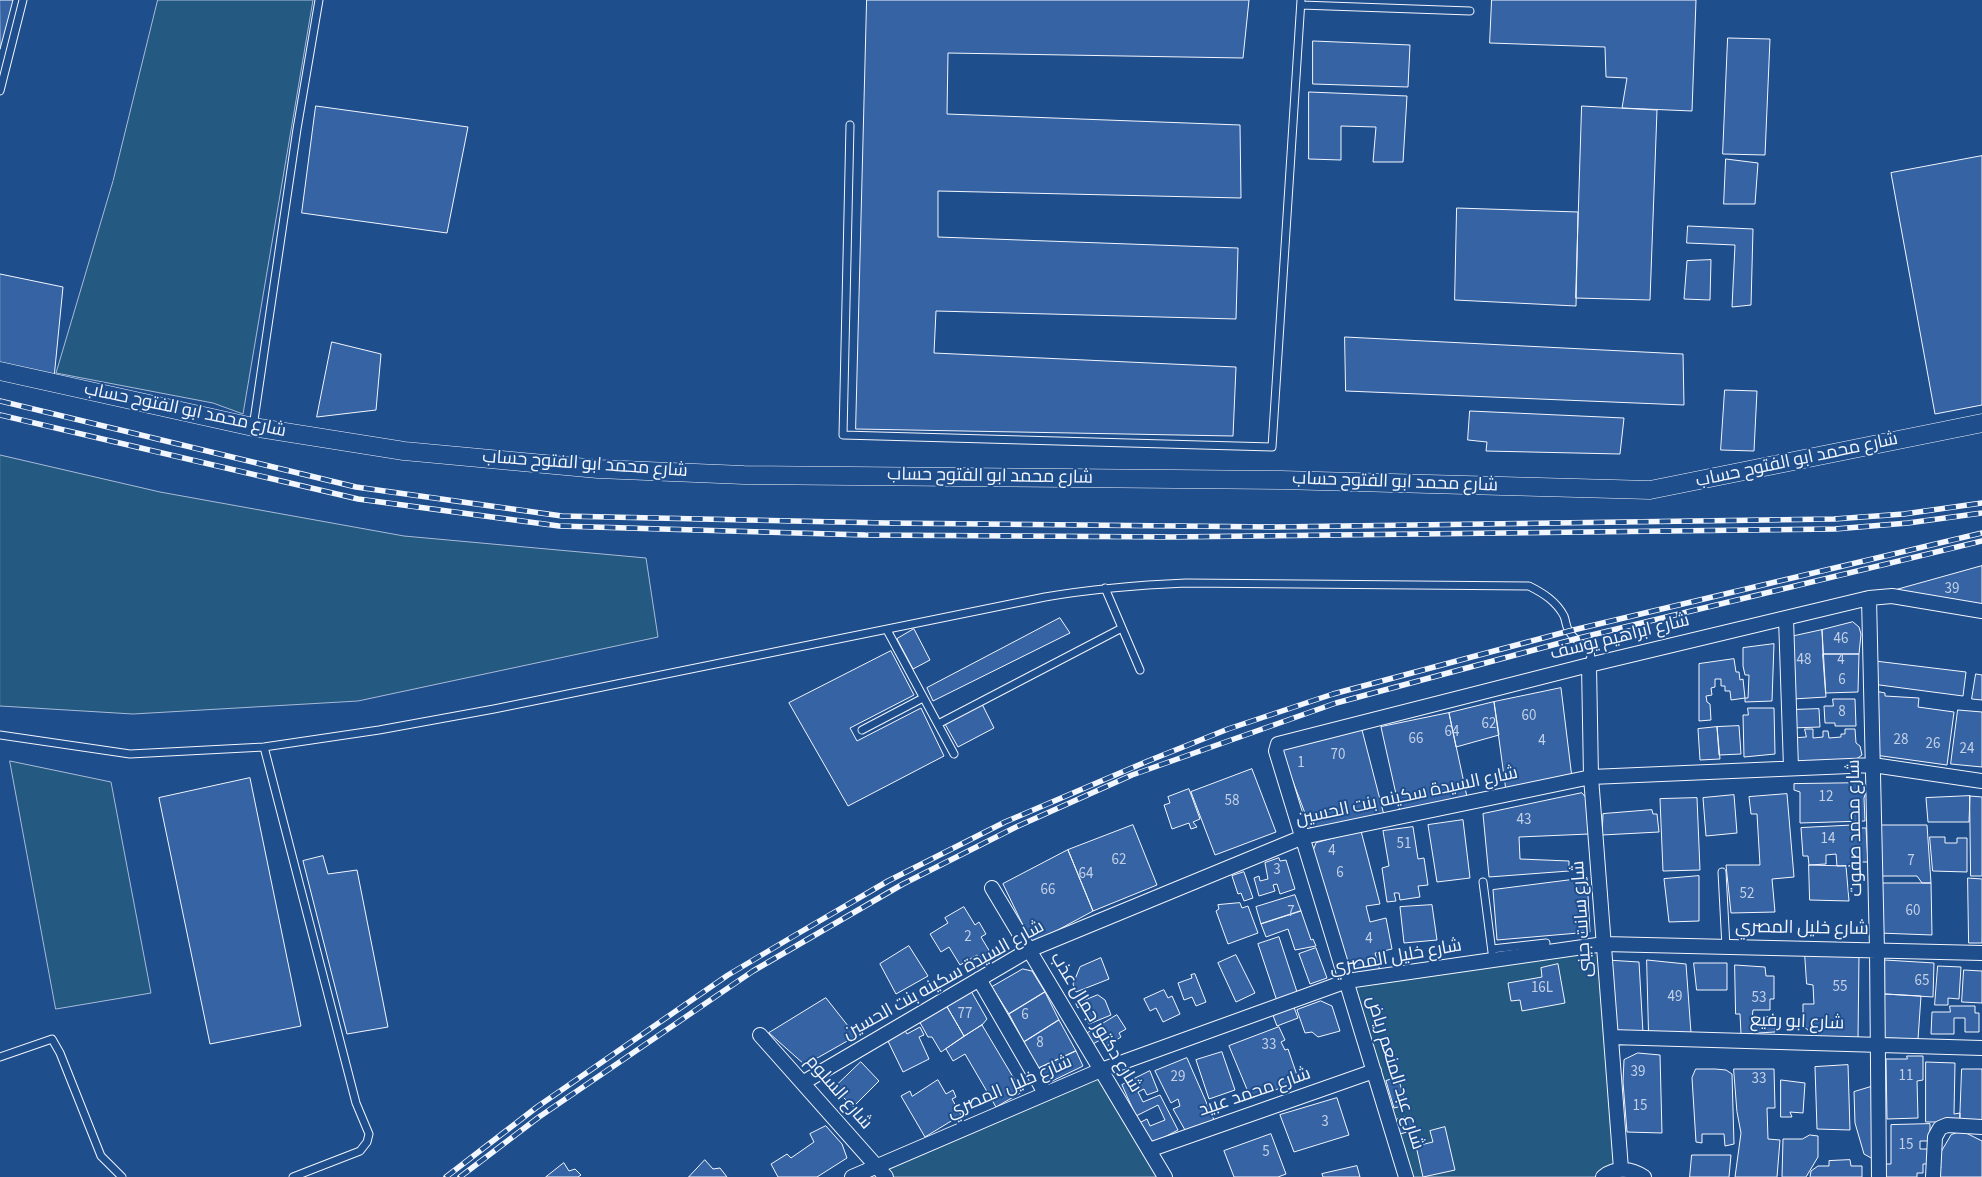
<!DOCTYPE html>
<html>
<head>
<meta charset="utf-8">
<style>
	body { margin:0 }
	canvas { display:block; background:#1f4e8c }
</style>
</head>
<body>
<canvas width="1982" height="1177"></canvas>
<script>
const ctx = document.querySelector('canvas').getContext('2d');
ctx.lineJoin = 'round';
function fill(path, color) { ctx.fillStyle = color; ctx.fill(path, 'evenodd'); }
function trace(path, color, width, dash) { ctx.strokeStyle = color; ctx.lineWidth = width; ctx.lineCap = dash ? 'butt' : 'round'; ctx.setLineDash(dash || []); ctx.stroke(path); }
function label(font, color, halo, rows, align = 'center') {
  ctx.font = font + ' "Source Sans 3",Cairo,sans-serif'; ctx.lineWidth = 4; ctx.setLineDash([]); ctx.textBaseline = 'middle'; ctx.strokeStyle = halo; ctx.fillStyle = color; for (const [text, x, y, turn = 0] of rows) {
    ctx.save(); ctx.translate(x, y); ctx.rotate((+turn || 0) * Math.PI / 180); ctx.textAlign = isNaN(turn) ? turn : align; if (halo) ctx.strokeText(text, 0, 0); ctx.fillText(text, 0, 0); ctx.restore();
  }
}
const green = new Path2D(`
	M158 0H313L243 414 213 403 56 373 113 181Z
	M0 455 160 492 404 536 646 558 658 637 358 701 133 714 0 706Z
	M10 761 111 782 151 993 56 1009Z
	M1604 944 1617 1170 1603 1177H1403L1348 985Z
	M1096 1072 1157 1177H879L876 1172Z`);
fill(green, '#245a82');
trace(green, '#a8bbd7', 1);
const building = new Path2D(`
	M0 0H13L0 49Z
	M867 0H1249L1243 58 948 53 947 114 1240 125 1241 198 938 191V237L1238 248 1236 319 936 311 934 353 1236 367 1233 436 856 429Z
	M1492 0H1696L1692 111 1622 108 1627 78 1606 77 1605 47 1490 43Z
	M1728 38 1770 39 1765 155 1723 154Z
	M1313 41 1410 45 1408 87 1313 84Z
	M1309 92 1407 96 1403 162H1373L1376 127 1341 126V160L1309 159Z
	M316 106 468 127 447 233 302 213Z
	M1582 106 1657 110 1650 300 1576 298Z
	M1982 156V405L1935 414 1891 173Z
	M1726 159 1758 163 1755 204H1724Z
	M1457 208 1578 212 1576 306 1455 300Z
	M1688 226 1753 229 1751 305 1732 307 1735 245 1687 243Z
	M1711 260 1710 300 1684 299 1687 261Z
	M0 274 63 287 54 378 0 366Z
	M1345 337 1683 354 1684 405 1346 391Z
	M332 342 381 354 376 410 317 417Z
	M1725 390 1757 391 1754 451 1721 450Z
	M1470 411 1624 418 1620 454 1486 451 1487 442 1468 440Z
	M1982 566V607L1888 592Z
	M1060 618 1070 633 933 701 927 688Z
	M1853 622 1859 627 1861 634 1859 654H1823L1822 630Z
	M914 629 930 660 913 669 897 639Z
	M1822 630 1826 697 1793 699 1790 637Z
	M1774 644 1772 701 1745 702V698H1748L1749 675H1745L1743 666V648Z
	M891 651 914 695 850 728 857 741 921 708 944 756 848 806 789 703Z
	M1823 654H1859L1858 692 1826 693Z
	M1734 659 1736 672H1739L1740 680 1743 679 1745 698 1731 700 1730 691H1725V686H1721V679H1715V687L1711 688 1712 695 1706 696 1707 702 1710 704 1711 720 1699 721V664Z
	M1875 661 1966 672 1963 696 1872 684Z
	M1976 674 1982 675V700L1972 699Z
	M1561 688 1572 778 1506 791 1494 702Z
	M1875 691 1885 693V696L1919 698 1918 707 1954 712 1947 765 1875 755Z
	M1833 699H1855L1856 726H1835V723H1825L1824 706H1833Z
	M1494 702 1499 735 1456 747 1449 713Z
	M982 704 994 728 958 747 945 724Z
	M1748 708H1774L1775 754 1744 757 1743 715H1748Z
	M1819 709 1820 727 1791 728V710Z
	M1958 710 1982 712V767L1951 764Z
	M1449 713 1467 797 1400 812 1381 727Z
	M1739 726 1741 754 1719 755 1717 727Z
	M1717 727 1720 759 1700 760 1698 729Z
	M1805 729H1813V738L1823 737V731H1828L1829 738 1841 737V734H1845V729H1855L1856 743 1860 746 1862 755 1852 762 1794 765 1792 738 1806 737Z
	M1362 730 1384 815 1311 829 1281 750Z
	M1252 769 1276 832 1215 855 1191 792Z
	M250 778 301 1026 210 1044 159 798Z
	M1862 783 1866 792 1864 798 1865 821 1800 823V792L1794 790V784Z
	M1189 789 1200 819 1193 822 1197 827 1191 829 1189 823 1172 829 1164 805 1170 803 1168 797Z
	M1582 793 1588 800 1589 834 1519 837 1520 859 1569 861V871L1489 877 1483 814Z
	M1787 794 1794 877 1772 879 1775 912 1731 913 1726 865H1760L1757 814H1751L1749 797Z
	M1734 795 1737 833 1706 836 1703 798Z
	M1970 796 1982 797V876H1971Z
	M1970 796 1969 822H1928L1926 798Z
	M1697 798 1700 870 1663 871 1660 799Z
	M1652 810 1653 814H1657L1659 832 1602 835 1603 814Z
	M1463 820 1470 878 1437 882 1428 825Z
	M1133 825 1157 885 1093 911 1068 850Z
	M1860 825V828H1866L1868 862H1860V865L1837 866 1836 854 1826 855V864L1809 865 1808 856H1803L1801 828Z
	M1880 825H1927L1931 883H1922L1917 876H1880Z
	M1413 827 1418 859 1424 858 1428 885 1418 886 1420 897 1400 900 1399 893H1394L1396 901 1387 902 1382 868 1389 866 1383 831Z
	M1361 831 1380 904 1366 906 1370 922 1386 918 1392 949 1375 953 1380 971 1351 973 1313 851 1316 843Z
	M1930 837H1945V843H1957V838H1967V872L1933 871Z
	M1068 850 1093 911 1032 944 1003 884Z
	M323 856 328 874 357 870 388 1027 347 1034 303 861Z
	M1279 858 1280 861 1286 860 1295 889 1280 894 1277 884 1273 885 1275 891 1259 896 1254 878 1259 876 1260 881 1268 879 1265 863Z
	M1809 865 1846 866 1849 901 1810 900Z
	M1244 872 1253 898 1244 901 1241 893 1238 894 1232 876Z
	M1699 876V921L1669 922 1664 879Z
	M1587 878 1590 932 1497 940 1493 890Z
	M1968 878 1982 879V943H1969Z
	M1879 883H1931L1932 935 1879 933Z
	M1295 895 1301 911 1261 924 1256 907Z
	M1240 903 1242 908 1248 906 1258 933 1228 944 1216 911 1219 909 1218 905Z
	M1432 905 1437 940 1404 943 1400 907Z
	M964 907 975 925 979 922 986 934 981 937 990 952 979 958 977 955 960 965 949 947 941 952 930 934 948 923 945 918Z
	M1301 911 1311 940 1313 939 1316 946 1295 950 1288 929 1266 937 1261 924Z
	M1279 937 1298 995 1277 1001 1258 944Z
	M909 946 928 976 896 994 880 964Z
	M1316 948 1327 978 1310 984 1299 954Z
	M1805 954 1859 955 1858 1039 1820 1040 1803 1026V1004H1814L1813 985 1807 984Z
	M1236 955 1255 993 1236 1002 1218 963Z
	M1101 958 1109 979 1076 992 1073 984 1080 967Z
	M1607 960 1639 962 1643 1033 1612 1035Z
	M1647 960 1686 964 1691 1033 1649 1035Z
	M1885 960 1934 963 1933 997 1885 994Z
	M1694 963H1727V990H1697Z
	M1558 964 1565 1003 1522 1011 1520 1000 1511 1001 1508 983 1542 977 1541 968Z
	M1735 965 1765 967 1766 976H1774V999H1770V1010H1753L1752 1018 1775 1016V1032L1741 1034 1740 1014H1736Z
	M1938 966 1961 967 1959 999 1948 998V1005H1935Z
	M1023 969 1032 971 1045 992 1009 1014 992 987Z
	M1964 970 1982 971V1003L1962 1002Z
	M1195 974 1206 1002 1196 1006 1192 997 1184 1000 1178 983 1192 978 1191 975Z
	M1164 990 1168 998 1172 996 1180 1014 1163 1022 1156 1008 1150 1011 1144 999Z
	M971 991 987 1019 982 1025 964 1036 946 1005Z
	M1045 992 1059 1020 1024 1042 1009 1014Z
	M1885 994 1921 996 1918 1039 1884 1038Z
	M1098 995 1105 1000 1111 1015 1089 1024 1081 1006 1078 1008 1076 1004Z
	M826 998 856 1036 805 1065 769 1033Z
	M1321 1001 1332 1006 1340 1031 1318 1037 1312 1032 1305 1033 1297 1010Z
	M1292 1002 1298 1018 1277 1026 1271 1010Z
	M946 1005 964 1036 941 1052 932 1037H928L918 1019Z
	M1950 1006H1975V1013H1979V1032H1965V1018H1954V1034H1931L1932 1012H1950Z
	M1117 1015 1126 1029 1119 1033 1121 1037 1104 1048 1100 1040 1093 1044 1086 1034Z
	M1059 1020 1076 1051 1037 1069 1024 1042Z
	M982 1025 1022 1092 996 1107 965 1054 953 1061 946 1049Z
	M903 1027 907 1034 920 1027 924 1035 919 1037 929 1059 903 1072 885 1035Z
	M1279 1027 1285 1040 1281 1042 1285 1050 1288 1049 1299 1081 1251 1099 1229 1046Z
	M1076 1051 1083 1066 1044 1085 1037 1069Z
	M1222 1052 1235 1090 1209 1099 1196 1060Z
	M1638 1053 1660 1055 1662 1133 1627 1132 1623 1082 1624 1060Z
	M1907 1056H1923V1080L1917 1081 1918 1118 1887 1119 1886 1059H1907Z
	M1187 1058 1214 1120 1185 1130 1173 1109 1180 1106 1178 1099 1171 1103 1155 1071Z
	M861 1062 879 1081 853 1107 834 1088Z
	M1926 1062 1955 1063 1954 1114 1960 1113V1122H1926Z
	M1848 1065 1850 1130 1817 1129 1815 1067Z
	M1696 1069H1715L1726 1070 1732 1074 1734 1144 1725 1146 1724 1134H1702V1143L1696 1142 1692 1078Z
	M1734 1069H1774L1775 1108H1767L1768 1139 1780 1140 1777 1177H1735L1741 1133 1737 1112Z
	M1962 1069H1982V1125L1960 1122Z
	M1150 1071 1158 1091 1147 1095 1144 1089 1138 1092 1143 1102 1160 1095 1178 1130 1149 1145 1139 1123 1147 1119 1150 1126 1165 1120 1158 1105 1136 1116 1122 1085Z
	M1398 1077 1406 1105 1394 1108 1386 1081Z
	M938 1080 946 1094 953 1090 956 1097 952 1099 961 1115 925 1137 901 1096 910 1091 912 1096Z
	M1781 1080 1805 1083 1803 1113 1790 1112 1792 1117H1781Z
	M1874 1086 1873 1159 1864 1154 1855 1123 1854 1092Z
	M1337 1098 1349 1135 1294 1152 1280 1115Z
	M1411 1116 1414 1126 1410 1127 1411 1131 1396 1135 1393 1124 1397 1119Z
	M1930 1124V1141H1920V1149H1928V1164H1923V1173H1917V1177H1885V1164H1891V1125Z
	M826 1126 842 1144 847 1158 817 1177H778L771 1164 787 1154 791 1158 814 1142 810 1134Z
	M1445 1127 1455 1170 1423 1177 1416 1146 1433 1142 1430 1131Z
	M1962 1131 1982 1141V1177H1937L1941 1167 1935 1162 1951 1135Z
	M1271 1134 1286 1174 1278 1177H1234L1224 1151Z
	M1810 1135 1818 1136V1157L1806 1177H1782L1783 1139H1802Z
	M1692 1155H1731L1729 1177H1690Z
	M705 1160 713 1169 720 1168 727 1177H689Z
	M1850 1160 1851 1166H1862V1177H1810L1811 1171 1818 1166H1829V1161Z
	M564 1163 569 1171 575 1169 581 1175 578 1177H546Z
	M1357 1166 1360 1177H1323L1322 1174Z`);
fill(building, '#3563a3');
trace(building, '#f2f6ff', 1);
const service = new Path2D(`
	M1301 5 1470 11
	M0 91 23 0
	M850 125 843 435 1272 447 1301 0
	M253 427 297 129 319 0
	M1105 588 1140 670
	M887 630 954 754
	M938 724 1122 628
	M862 730 923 698
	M0 735 130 754 264 747 379 730 494 709 1045 597C1092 589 1138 585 1186 583L1529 586C1543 593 1556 601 1564 616 1566 621 1566 627 1569 631 1576 645 1597 646 1589 664
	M264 747 356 1103 369 1134 367 1142 360 1151 293 1177
	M1722 872 1726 947
	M1483 882 1493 960
	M1492 949 1546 943
	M0 1057 52 1039 60 1053 101 1156 122 1177`);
const minor = new Path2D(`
	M1869 598 1877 950 1879 1177
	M1786 618 1791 768
	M1589 665 1591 777 1621 1169
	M992 888 1165 1177
	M979 979 1045 1093
	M760 1035 886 1177
	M1611 1037 1982 1048
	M804 1082 1029 950 1303 837 1591 777 1873 765 1982 781
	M1149 1150 1374 1071
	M852 1177 1101 1070 1347 981 1604 944 1982 953
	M1406 1177 1276 751 1278 744 1589 665 1869 598 1892 596 1982 611
	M1603 1177C1616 1167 1631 1168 1644 1177
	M1933 1177 1935 1137 1940 1128 1947 1125 1982 1127`);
const tertiary = new Path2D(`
	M0 371 253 427 404 451 598 469 744 475 1281 480 1650 490 1982 423`);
trace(service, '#f2f6ff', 9);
trace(minor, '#f2f6ff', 16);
trace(tertiary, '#f2f6ff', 19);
trace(service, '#1f4e8c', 7);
trace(minor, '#1f4e8c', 14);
trace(tertiary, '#1f4e8c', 18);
const rail = new Path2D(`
	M0 401 356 487 562 516 886 523 1275 527 1834 519 1904 514 1982 503
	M0 415 358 499 559 526 865 535 1171 537 1835 529 1908 523 1982 513
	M446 1177 537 1107 728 975 792 937 888 881 1005 822 1148 761 1228 729 1333 694 1569 631 1982 533
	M460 1177 539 1117 753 971 903 884 1016 827 1132 775 1336 703 1575 639 1982 541`);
trace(rail, '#f2f6ff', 5.5);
trace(rail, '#1f4e8c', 4, [11]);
label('15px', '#c3d1e8', null, [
	["39",1952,590],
	["46",1841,640],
	["48",1804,661],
	["4",1841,661],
	["6",1842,681],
	["8",1842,713],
	["60",1529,717],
	["62",1489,725],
	["64",1452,733],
	["66",1416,740],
	["28",1901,741],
	["4",1542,742],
	["26",1933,745],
	["24",1967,750],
	["70",1338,756],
	["1",1301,764],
	["12",1826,798],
	["58",1232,802],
	["43",1524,821],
	["14",1828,840],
	["51",1404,845],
	["4",1332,852],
	["62",1119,861],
	["7",1911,862],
	["3",1277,871],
	["6",1340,874],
	["64",1086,875],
	["66",1048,891],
	["52",1747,895],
	["60",1913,912],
	["7",1291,913],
	["2",968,938],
	["4",1369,940],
	["65",1922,982],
	["55",1840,988],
	["16L",1542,989],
	["49",1675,998],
	["53",1759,999],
	["77",965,1015],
	["6",1025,1016],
	["8",1040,1044],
	["33",1269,1046],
	["39",1638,1073],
	["11",1906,1077],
	["29",1178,1078],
	["33",1759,1080],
	["15",1640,1107],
	["3",1325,1123],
	["15",1906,1146],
	["5",1266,1153]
]);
label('18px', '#f2f6ff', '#1f4e8c', [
	["شارع محمد ابو الفتوح حساب",185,411,12],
	["شارع محمد ابو الفتوح حساب",1797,461,-12],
	["شارع محمد ابو الفتوح حساب",585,465,4],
	["شارع محمد ابو الفتوح حساب",990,477,1],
	["شارع محمد ابو الفتوح حساب",1395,483,2],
	["شارع ابراهيم يوسف",1620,638,-14],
	["شارع السيدة سكينه بنت الحسين",1407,797,-12],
	["شارع محمد صفوت",1856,828,-91],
	["شارع سانت جينى",1583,919,-94],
	["شارع خليل المصري",1802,929,1],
	["شارع خليل المصري",1396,958,-10],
	["شارع السيدة سكينه بنت الحسين",944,981,-29],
	["شارع دكتور جمال عذب",1095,1023,59],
	["شارع ابو رفيع",1797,1023,2],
	["شارع عبد المنعم رياض",1394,1073,73],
	["شارع خليل المصري",1010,1088,-23],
	["شارع السلوم",838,1093,49],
	["شارع محمد عبيد",1255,1093,-19]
]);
</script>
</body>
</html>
